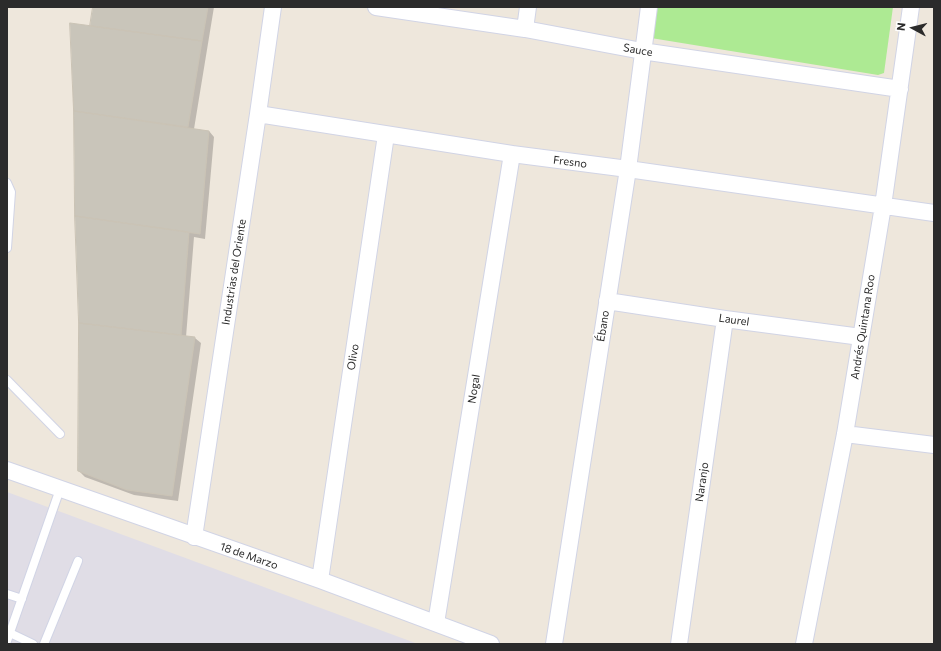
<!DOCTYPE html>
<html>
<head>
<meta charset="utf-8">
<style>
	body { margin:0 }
	#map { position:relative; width:941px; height:651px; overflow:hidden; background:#eee7dc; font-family:Commissioner,sans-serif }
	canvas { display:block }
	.frame { position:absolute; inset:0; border:8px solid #2b2b2b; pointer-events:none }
	.north { position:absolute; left:893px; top:8px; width:40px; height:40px; -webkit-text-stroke:3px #fff; paint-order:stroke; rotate:277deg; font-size:11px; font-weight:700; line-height:16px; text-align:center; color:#2b2b2b }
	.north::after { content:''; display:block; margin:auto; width:14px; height:18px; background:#2b2b2b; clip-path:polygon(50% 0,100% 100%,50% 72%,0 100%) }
</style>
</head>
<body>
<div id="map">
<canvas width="941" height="651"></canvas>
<div class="frame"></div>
<div class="north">N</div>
</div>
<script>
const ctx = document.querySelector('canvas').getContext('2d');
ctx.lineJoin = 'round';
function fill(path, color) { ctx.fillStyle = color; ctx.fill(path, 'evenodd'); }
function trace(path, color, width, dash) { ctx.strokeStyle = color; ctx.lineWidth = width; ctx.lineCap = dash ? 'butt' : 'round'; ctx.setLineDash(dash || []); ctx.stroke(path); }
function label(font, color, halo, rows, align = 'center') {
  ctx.font = font + ' Commissioner,sans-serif'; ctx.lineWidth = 3; ctx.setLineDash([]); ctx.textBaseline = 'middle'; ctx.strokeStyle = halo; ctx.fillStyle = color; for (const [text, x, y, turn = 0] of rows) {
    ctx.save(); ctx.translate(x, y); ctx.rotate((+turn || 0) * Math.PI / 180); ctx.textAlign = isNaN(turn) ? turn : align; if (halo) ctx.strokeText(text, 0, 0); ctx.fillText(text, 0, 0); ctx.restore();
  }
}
fill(new Path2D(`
	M7 492 418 644H7Z`), '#e0dde6');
fill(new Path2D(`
	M651 7H893L884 73 878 75 651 38Z`), '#adea93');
fill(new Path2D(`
	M94 7H214L194 129 209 131 214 137 205 239 194 237 186 337 195 338 201 343 178 501 134 495 85 477 79 471 80 323 71 24 91 27Z`), '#0003');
const building = new Path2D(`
	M93 7H208L202 41 90 26Z
	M70 23 202 41 188 127 74 111Z
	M74 111 209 131 200 234 75 216Z
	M75 216 189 232 181 335 79 323Z
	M79 323 195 337 172 496 127 490 78 471Z`);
fill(building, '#c9c5ba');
trace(building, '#cac3b5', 1);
const lane = new Path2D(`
	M7 183 11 192 7 248
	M7 380 60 434
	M7 594 22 599
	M10 633 33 644
	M7 641 60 489
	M44 644 78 561`);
const street = new Path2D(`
	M376 7 525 29 642 51 900 89
	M525 29 528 7
	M258 114 512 154 628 169 934 213
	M607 301 725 319 861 337
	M845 434 934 445
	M7 470 320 580 491 644
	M194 537 258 114 273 7
	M320 580 386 135
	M436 623 512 154
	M554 644 628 169 649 7
	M679 644 725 319
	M804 644 845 434 883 206 911 7`);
trace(lane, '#d1d4e5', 10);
trace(street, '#d1d4e5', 18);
trace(lane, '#fff', 8);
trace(street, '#fff', 16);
label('11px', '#2b2b2b', '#fff', [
	["Sauce",638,50,10],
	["Fresno",570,162,7],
	["Industrias del Oriente",234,272,-81],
	["Laurel",734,320,8],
	["Ébano",603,326,-81],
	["Andrés Quintana Roo",863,327,-81],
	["Olivo",353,357,-81],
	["Nogal",474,389,-81],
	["Naranjo",702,482,-82],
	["18 de Marzo",249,556,19]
]);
</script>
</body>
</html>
